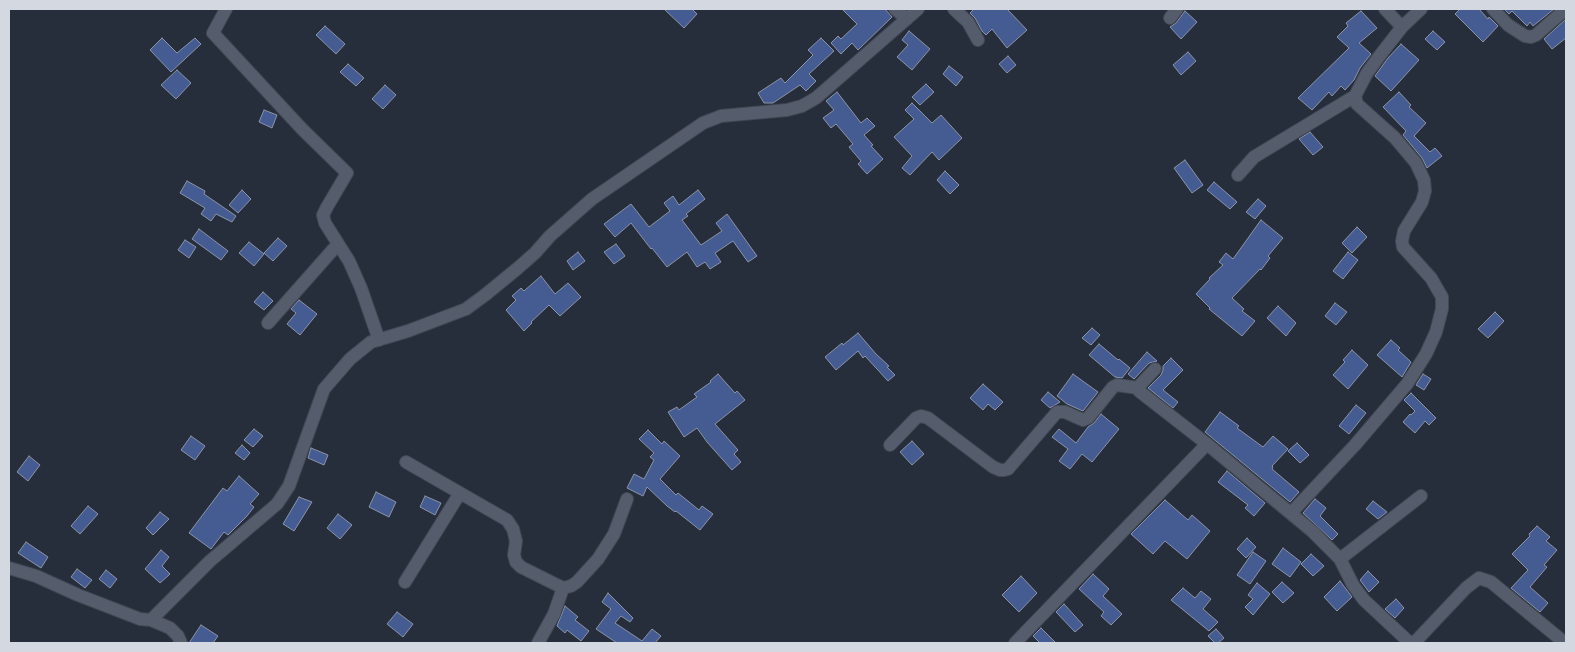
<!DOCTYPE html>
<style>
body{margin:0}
#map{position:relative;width:1575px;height:652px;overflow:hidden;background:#262d3b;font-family:Manrope,sans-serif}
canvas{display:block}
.frame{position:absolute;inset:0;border:10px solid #d3d8e1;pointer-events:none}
</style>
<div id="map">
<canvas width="1575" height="652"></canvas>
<div class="frame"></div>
</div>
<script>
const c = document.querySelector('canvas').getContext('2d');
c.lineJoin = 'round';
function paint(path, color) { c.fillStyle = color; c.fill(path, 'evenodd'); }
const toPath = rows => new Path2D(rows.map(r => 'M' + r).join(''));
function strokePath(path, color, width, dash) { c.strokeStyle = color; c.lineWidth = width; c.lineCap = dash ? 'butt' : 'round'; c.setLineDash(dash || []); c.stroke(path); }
const building = toPath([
 [664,9,692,9,697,14,684,28,664,9],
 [842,9,885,9,892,17,858,50,852,43,841,54,831,43,838,36,841,39,857,24,842,9],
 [974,9,1007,9,1027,30,1007,48,992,29,986,35,982,31,975,18,970,13,974,9],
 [1460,9,1479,9,1488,19,1489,17,1498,26,1483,42,1455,14,1460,9],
 [1504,9,1554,9,1533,26,1530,22,1527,26,1512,11,1509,14,1504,9],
 [1185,11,1197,22,1181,39,1170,27,1176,23,1185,11],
 [1361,11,1377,28,1359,43,1371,54,1360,68,1354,80,1345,90,1341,86,1332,96,1329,92,1312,110,1298,98,1349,48,1337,37,1348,26,1346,23,1361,11],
 [1566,19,1566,38,1552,49,1544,39,1566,19],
 [325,26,345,44,336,54,316,35,325,26],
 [909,31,930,49,912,70,897,57,908,45,902,40,909,31],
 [1433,31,1445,42,1437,50,1425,39,1433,31],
 [162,38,177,53,195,38,201,44,171,72,150,50,162,38],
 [821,38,834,51,809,74,816,81,806,91,800,85,773,103,764,103,758,93,781,78,785,83,813,55,808,50,821,38],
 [1401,44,1419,60,1391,91,1375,76,1388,58,1401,44],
 [1188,52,1196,61,1181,75,1173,65,1188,52],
 [1008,56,1016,65,1007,73,999,64,1008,56],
 [348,64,364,78,356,86,340,72,348,64],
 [949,66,963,77,956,86,943,74,949,66],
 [177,70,191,83,176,99,161,85,177,70],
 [926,84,934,92,920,105,912,97,926,84],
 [385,85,396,95,383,109,372,99,385,85],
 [837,92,861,123,867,118,875,126,864,135,873,145,871,146,883,159,867,174,858,164,861,161,849,147,853,144,836,124,831,128,823,118,834,110,826,101,837,92],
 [1399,92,1411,105,1409,107,1426,123,1414,136,1430,152,1435,148,1442,156,1427,168,1422,158,1403,135,1406,131,1383,107,1399,92],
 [912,103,932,123,941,115,962,138,939,160,932,152,910,175,902,168,912,156,894,137,914,119,905,110,912,103],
 [264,110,277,115,272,128,259,122,264,110],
 [1310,132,1323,147,1313,155,1299,139,1310,132],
 [1185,160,1203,185,1192,193,1174,168,1185,160],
 [945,171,959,185,950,194,937,180,945,171],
 [187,181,205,191,204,194,236,216,232,222,216,214,211,221,201,214,205,208,180,193,187,181],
 [1214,182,1237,202,1230,209,1207,190,1214,182],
 [242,190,251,199,238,213,229,205,242,190],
 [698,190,705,199,686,214,688,216,682,220,701,245,722,231,716,223,727,214,757,256,748,262,733,241,715,253,721,262,710,269,705,262,697,267,687,252,667,267,652,248,651,249,631,223,615,237,604,224,631,204,649,227,670,211,664,203,673,196,679,205,698,190],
 [1258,199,1266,206,1255,219,1246,212,1258,199],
 [1261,220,1283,238,1268,256,1270,258,1261,270,1260,269,1232,298,1244,309,1242,311,1255,321,1242,336,1209,309,1210,308,1196,294,1210,279,1209,278,1223,265,1219,262,1226,253,1233,259,1261,220],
 [1357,227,1367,237,1352,253,1342,243,1357,227],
 [199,229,228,251,221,260,192,239,199,229],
 [278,238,287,246,273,261,264,253,278,238],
 [185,240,196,247,189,258,178,250,185,240],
 [249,242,264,254,254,266,239,253,249,242],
 [616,244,625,256,614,264,604,252,616,244],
 [578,252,585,261,573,270,567,261,578,252],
 [1348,252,1358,260,1343,279,1333,271,1348,252],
 [541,276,555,294,568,283,581,297,560,316,549,305,531,322,532,323,524,331,506,310,516,300,512,296,521,288,524,291,541,276],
 [263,292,273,301,264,310,254,302,263,292],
 [299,300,317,314,300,335,287,324,296,313,291,309,299,300],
 [1335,303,1347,312,1336,325,1325,316,1335,303],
 [1278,306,1296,323,1286,336,1267,318,1278,306],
 [1495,312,1504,321,1488,338,1478,329,1495,312],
 [1092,328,1100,335,1091,345,1082,338,1092,328],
 [858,333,876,354,889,366,887,367,895,375,888,381,865,356,863,358,858,351,836,370,825,357,842,343,843,345,858,333],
 [1391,340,1400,348,1398,350,1411,362,1402,377,1377,355,1391,340],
 [1099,344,1118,360,1119,359,1130,368,1122,378,1115,377,1089,355,1099,344],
 [1352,350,1368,365,1348,389,1333,375,1345,362,1343,360,1352,350],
 [1147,352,1157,361,1149,363,1134,379,1128,374,1147,352],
 [1171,358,1183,370,1163,390,1178,402,1173,408,1148,388,1161,375,1163,370,1163,366,1171,358],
 [718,374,735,393,737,391,745,400,715,424,738,450,734,454,741,462,732,470,707,442,697,428,684,437,668,412,677,407,679,410,697,397,694,394,711,382,710,381,718,374],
 [1073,374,1098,392,1083,411,1067,404,1057,396,1073,374],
 [1423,374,1431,379,1424,390,1416,385,1423,374],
 [983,384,1003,402,995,410,988,404,983,410,970,398,983,384],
 [1048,392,1060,402,1050,408,1041,400,1048,392],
 [1411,393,1436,418,1429,425,1425,421,1415,433,1403,422,1410,414,1411,415,1415,411,1404,400,1411,393],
 [1356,405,1366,413,1349,434,1339,426,1356,405],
 [1220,412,1239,426,1237,428,1263,447,1273,436,1288,449,1272,466,1273,467,1272,469,1299,492,1290,502,1205,432,1220,412],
 [1101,414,1119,429,1092,462,1082,454,1070,469,1059,461,1068,449,1052,437,1059,429,1076,443,1088,427,1094,423,1101,414],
 [254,429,263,436,253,447,244,440,254,429],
 [648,430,662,444,664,441,680,456,660,479,676,495,678,493,699,510,702,506,713,514,700,530,676,511,675,512,667,506,647,487,643,496,627,488,634,474,644,479,654,460,650,457,654,453,639,439,648,430],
 [191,436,205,446,195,460,181,450,191,436],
 [912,441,924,454,912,465,900,452,912,441],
 [1297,443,1309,455,1300,463,1288,451,1297,443],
 [242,445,250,453,244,460,235,453,242,445],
 [311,448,328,455,324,465,308,458,311,448],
 [29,456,40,465,28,481,17,472,29,456],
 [1227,471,1265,503,1254,516,1245,508,1248,505,1218,482,1227,471],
 [239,476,259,494,250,504,254,507,247,516,228,535,224,532,211,549,189,533,223,488,227,491,239,476],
 [376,492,396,502,389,517,369,507,376,492],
 [425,496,441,503,435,515,420,507,425,496],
 [299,497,312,502,294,531,283,524,299,497],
 [1315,499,1326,508,1320,516,1338,534,1332,540,1303,513,1315,499],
 [1165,500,1188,520,1192,515,1210,531,1187,559,1165,541,1153,554,1131,534,1165,500],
 [1373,501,1387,512,1378,519,1366,509,1373,501],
 [88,506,98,514,80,534,71,526,88,506],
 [160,512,169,519,153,535,146,528,160,512],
 [338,514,352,525,340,539,327,528,338,514],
 [1537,526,1550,537,1546,541,1557,550,1544,565,1547,567,1530,587,1548,603,1540,612,1511,588,1528,570,1512,554,1530,536,1529,534,1537,526],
 [1247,538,1256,547,1246,558,1237,549,1247,538],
 [26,542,48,557,41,568,18,553,26,542],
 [1283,548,1301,562,1290,577,1272,564,1283,548],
 [161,550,169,557,162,566,170,574,160,583,145,569,161,550],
 [1253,552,1266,561,1250,584,1237,575,1253,552],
 [1311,554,1324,566,1313,576,1301,564,1311,554],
 [77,569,92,580,85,588,71,577,77,569],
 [106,570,117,579,110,588,99,579,106,570],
 [1368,571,1379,582,1369,592,1360,580,1368,571],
 [1093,574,1109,589,1103,596,1122,614,1111,625,1101,616,1104,612,1079,589,1093,574],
 [1021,576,1037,593,1019,612,1002,595,1021,576],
 [1340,581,1352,597,1337,611,1324,597,1340,581],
 [1282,582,1294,593,1283,603,1272,592,1282,582],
 [1257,583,1270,594,1253,615,1245,607,1253,599,1248,595,1257,583],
 [1183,588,1195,598,1201,591,1211,599,1203,609,1218,622,1209,631,1171,600,1183,588],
 [608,593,633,618,630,622,621,616,615,623,642,641,652,629,661,636,655,643,617,643,596,629,611,609,602,602,608,593],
 [1396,599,1404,608,1395,618,1385,609,1396,599],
 [1064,604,1083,625,1075,632,1056,612,1064,604],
 [565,606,578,617,575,620,589,631,581,641,567,630,565,633,557,626,565,606],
 [397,612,413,624,403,637,387,624,397,612],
 [201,625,218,636,213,643,189,643,201,625],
 [1041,628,1056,643,1040,643,1033,636,1041,628],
 [1216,629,1224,638,1218,643,1215,643,1208,636,1216,629]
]);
const minor = toPath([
 [226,9,213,33,302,129,347,173,327,207,323,215,325,223,349,261,361,288,379,340],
 [895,9,907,19],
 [954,9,968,22,978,40],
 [1385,9,1402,27],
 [1493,9,1508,25,1525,36,1531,37,1536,35,1560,14],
 [1170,18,1177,9],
 [1238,175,1254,157,1355,96],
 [268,323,338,244],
 [1155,369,1140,385,1139,391,1207,444,1312,531,1340,559,1353,585,1364,600,1410,643],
 [890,445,916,418,921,416,928,418,993,467,1000,470,1004,470,1008,469,1057,412,1065,412,1083,420,1088,418,1113,387,1117,385,1138,388],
 [406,462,507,520,513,529,516,541,514,555,516,562,521,567,563,588,571,586,577,582,598,559,614,534,627,499],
 [1291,513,1355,445,1407,384,1426,354,1436,332,1442,309,1442,297,1431,278,1403,247,1402,241,1404,231,1422,202,1425,191,1424,180,1416,163,1395,138,1357,104,1355,96,1367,73,1381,54,1402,27,1421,9],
 [1340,559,1421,496],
 [9,568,36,576,78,595,140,619,151,620,170,628,178,636,181,643],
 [405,582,460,493],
 [151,620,210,561,277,504,289,486,324,389,350,359,371,342,408,331,466,309,485,295,518,268,535,253,550,236,592,199,703,123,721,116,787,110,802,106,816,98,918,9],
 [538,643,554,614,563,588],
 [1015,643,1207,444],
 [1414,643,1466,588,1479,578,1491,582,1565,643]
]);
paint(building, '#455c93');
strokePath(building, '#8c94a6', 1);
strokePath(minor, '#424854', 14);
strokePath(minor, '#555d6d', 12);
</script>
